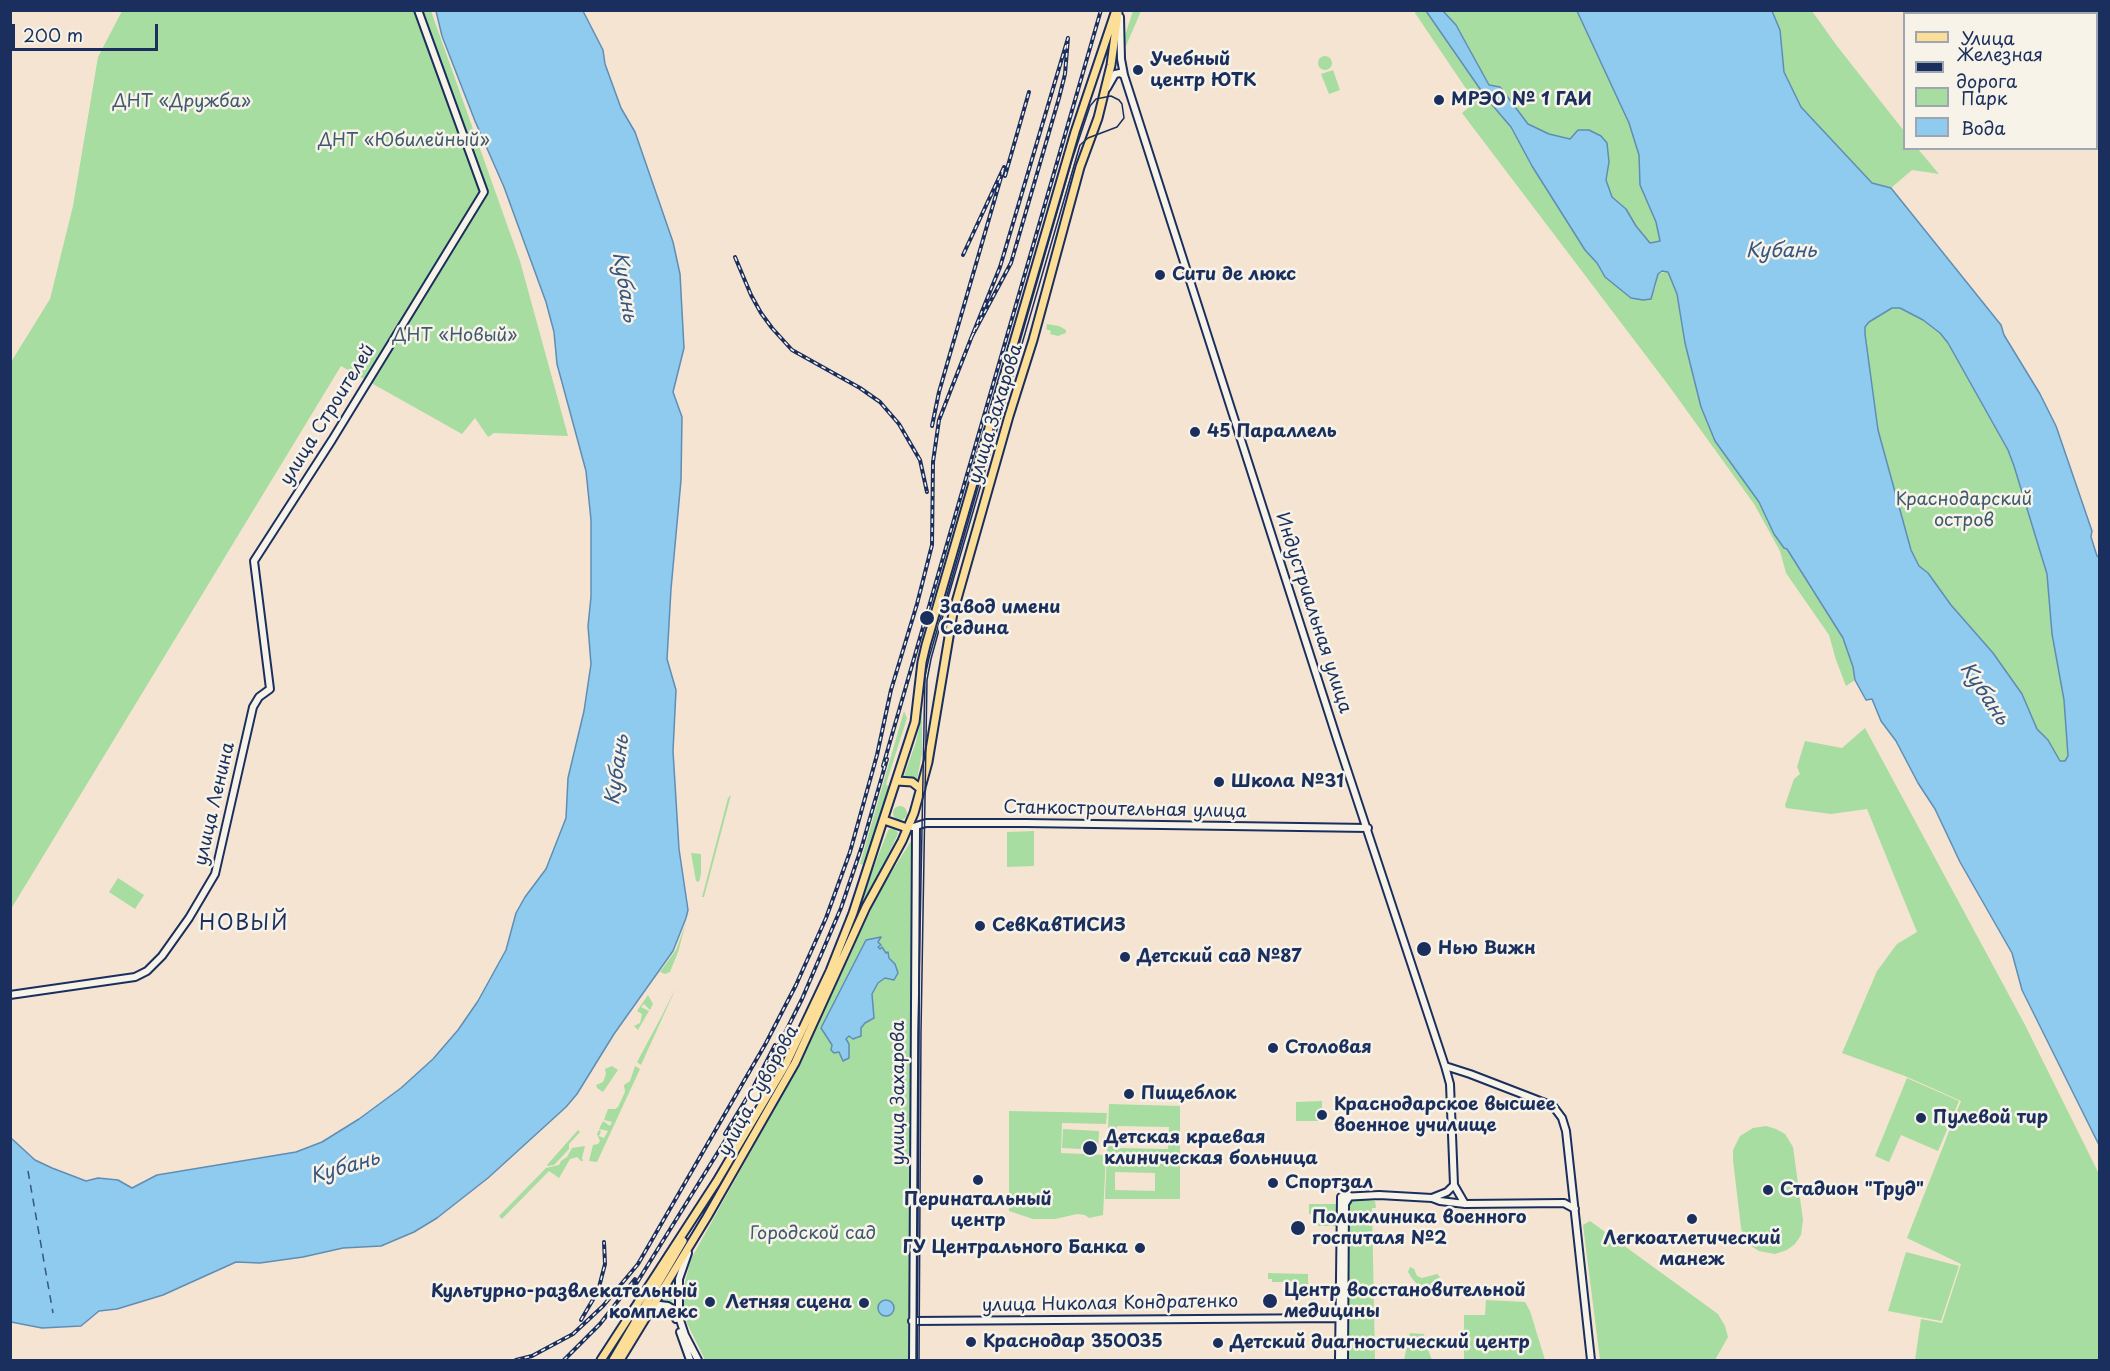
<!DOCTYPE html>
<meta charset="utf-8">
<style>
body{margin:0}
#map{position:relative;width:2110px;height:1371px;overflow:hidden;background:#f5e4d2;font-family:"Playpen Sans",sans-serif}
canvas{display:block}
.frame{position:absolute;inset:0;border:12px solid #1b2f5e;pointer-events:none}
.legend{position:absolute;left:1903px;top:12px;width:195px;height:138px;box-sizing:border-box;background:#f7f3e8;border:2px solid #9fa5b1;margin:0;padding:8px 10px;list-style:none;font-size:18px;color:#1b2f5e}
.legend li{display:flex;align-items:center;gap:12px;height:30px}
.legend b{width:30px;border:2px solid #9fa5b1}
.scale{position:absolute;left:12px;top:24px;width:146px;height:27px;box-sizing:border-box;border:3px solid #1b2f5e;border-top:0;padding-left:8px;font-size:18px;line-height:21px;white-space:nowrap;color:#1b2f5e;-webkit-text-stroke:4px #f7f3e8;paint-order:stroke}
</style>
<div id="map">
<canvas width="2110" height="1371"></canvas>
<div class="frame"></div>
<ul class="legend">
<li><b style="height:8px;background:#fcde96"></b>Улица</li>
<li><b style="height:8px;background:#1b2f5e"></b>Железная дорога</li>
<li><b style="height:16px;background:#a7dda0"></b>Парк</li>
<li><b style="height:16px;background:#8ecbee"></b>Вода</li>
</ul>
<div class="scale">200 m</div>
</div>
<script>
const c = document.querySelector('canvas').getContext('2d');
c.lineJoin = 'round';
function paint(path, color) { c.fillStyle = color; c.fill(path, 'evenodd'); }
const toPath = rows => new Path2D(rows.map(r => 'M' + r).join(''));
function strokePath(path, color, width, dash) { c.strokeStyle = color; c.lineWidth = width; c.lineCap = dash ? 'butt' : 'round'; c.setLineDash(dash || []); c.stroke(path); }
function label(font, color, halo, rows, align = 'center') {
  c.font = font + ' "Playpen Sans",sans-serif'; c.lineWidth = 5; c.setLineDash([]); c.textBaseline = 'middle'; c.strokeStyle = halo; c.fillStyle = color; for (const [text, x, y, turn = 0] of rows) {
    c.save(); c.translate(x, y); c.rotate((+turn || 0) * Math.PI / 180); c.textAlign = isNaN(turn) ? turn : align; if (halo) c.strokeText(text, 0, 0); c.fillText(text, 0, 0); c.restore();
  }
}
const green = toPath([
 [122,11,431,11,520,261,568,436,494,433,488,437,475,418,462,434,341,366,11,909,11,362,50,299,73,206,98,57],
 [1133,11,1141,11,1126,46,1123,41],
 [1416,11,1426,11,1487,99,1511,127,1532,166,1585,249,1597,263,1605,277,1631,298,1655,289,1658,274,1668,271,1677,294,1685,343,1701,407,1715,441,1759,502,1774,534,1784,548,1787,549,1843,638,1853,667,1855,680,1846,686,1836,660,1829,635,1786,573,1780,551,1754,504,1669,386,1462,113,1475,102,1415,13],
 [1443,11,1577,11,1629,123,1639,155,1640,185,1656,222,1660,242,1650,243,1636,226,1626,209,1612,197,1606,180,1609,162,1570,139,1549,134,1528,124,1500,87,1489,85,1456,25],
 [1772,11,1812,11,1837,46,1904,131,1904,148,1918,149,1939,174,1912,170,1891,188,1872,183,1801,107,1784,72,1780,30],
 '1318 63a7 7 0 1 1 14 0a7 7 0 1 1-14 0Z',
 [1333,70,1340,90,1329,94,1321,74],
 [1892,308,1900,308,1923,320,1940,333,1948,343,2008,450,2014,466,2047,574,2052,634,2064,700,2068,757,2065,761,2060,761,2037,729,2022,694,1993,653,1951,605,1928,573,1919,566,1911,550,1878,430,1865,334,1865,327,1869,322],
 [1047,324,1059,326,1066,330,1066,333,1058,336,1050,334,1051,331,1046,329],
 [904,711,907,718,886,784,891,789,864,865,860,864],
 [922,712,922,753,917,780,904,776,916,742],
 [1865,728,2024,1023,2099,1174,2099,1360,1915,1360,1921,1319,1942,1323,1961,1264,1907,1238,1961,1101,1905,1076,1842,1053,1877,971,1897,944,1917,932,1867,809,1831,814,1786,808,1785,805,1794,779,1800,774,1797,767,1805,741,1842,748],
 [731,795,704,897,702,897,728,798],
 '893 813a7 7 0 1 1 14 0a7 7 0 1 1-14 0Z',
 [894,828,898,833,897,836,846,942,845,941,887,833,889,829],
 [1034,831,1034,866,1007,867,1007,832],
 [911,841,913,843,909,1360,705,1360,687,1323,683,1302,685,1282,691,1259,775,1108,816,1028,879,892],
 [880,938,878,947,886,953,895,964,890,980,885,978,881,980,875,988,872,994,874,1018,865,1023,861,1028,861,1036,855,1039,849,1036,846,1039,846,1060,843,1060,839,1051,832,1046,821,1028],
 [691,853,701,854,701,874,699,882,696,881],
 [118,878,144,895,135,909,109,892],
 [686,923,678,952,670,972,665,974,660,972,676,950],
 [676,988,641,1065,637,1062,659,1021],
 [648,995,653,1004,650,1010,644,1004,641,1007,649,1011,638,1030,634,1026,640,1023,642,1014,637,1011],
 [612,1066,618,1070,603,1092,597,1088,596,1085,603,1082,606,1074,605,1069],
 [635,1066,640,1069,597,1162,589,1161,593,1145,598,1144,600,1141,597,1134,599,1130,601,1131,599,1136,604,1138,608,1131,599,1129,603,1121,610,1126,612,1122,604,1120,608,1109,615,1109,618,1107,625,1092,624,1085,630,1081],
 [1907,1078,1959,1101,1938,1151,1901,1135,1889,1162,1875,1156],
 [1322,1101,1322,1121,1296,1121,1296,1102],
 [1109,1104,1180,1106,1180,1199,1105,1199],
 [1117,1126,1169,1127,1168,1149,1116,1148],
 [1115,1172,1155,1173,1155,1191,1115,1190],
 [1009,1111,1107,1113,1106,1124,1062,1123,1061,1153,1106,1155,1103,1215,1089,1218,1085,1215,1077,1214,1055,1219,1033,1219,1009,1211],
 [1766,1126,1776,1129,1785,1134,1793,1147,1803,1220,1801,1235,1795,1244,1787,1250,1775,1254,1759,1251,1751,1246,1744,1238,1741,1228,1733,1160,1733,1150,1740,1136,1753,1128],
 [1063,1129,1099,1131,1098,1150,1062,1148],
 [578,1130,580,1132,569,1144,569,1149,554,1165,548,1166,547,1165],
 [585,1146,582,1158,583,1161,581,1161,577,1157,570,1159,559,1178,549,1171,502,1219,499,1216,546,1168,559,1165,561,1161,567,1157,572,1148],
 [1353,1199,1375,1201,1376,1208,1372,1208,1375,1360,1349,1360,1348,1203],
 [1309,1204,1336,1204,1336,1226,1318,1226,1318,1214,1309,1214],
 [1590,1221,1718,1314,1725,1326,1728,1337,1715,1360,1600,1360,1583,1225],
 [1906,1252,1959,1266,1941,1321,1888,1311],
 [1410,1267,1414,1269,1417,1276,1422,1278,1437,1274,1440,1277,1430,1284,1437,1290,1427,1291,1423,1296,1419,1294,1420,1288,1411,1277,1408,1272],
 [1268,1273,1308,1274,1308,1293,1295,1293,1295,1282,1272,1282,1272,1279,1268,1279],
 [673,1279,672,1306,658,1303],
 [1486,1300,1525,1302,1530,1311,1545,1360,1464,1360,1464,1315,1485,1315],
 [1410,1333,1425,1334,1422,1337,1421,1346,1427,1347,1432,1360,1404,1360]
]);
const water = toPath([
 [436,11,583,11,603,50,605,64,621,108,635,132,673,242,680,274,684,348,673,392,682,417,681,480,671,589,667,659,676,690,673,751,679,849,688,910,686,918,673,951,614,1034,577,1094,566,1107,488,1178,437,1218,414,1232,381,1246,343,1248,303,1257,260,1263,236,1262,163,1295,117,1309,99,1311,81,1326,42,1328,11,1322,11,1138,35,1160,52,1168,86,1181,98,1178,118,1180,132,1188,157,1175,296,1152,322,1142,359,1119,401,1088,433,1059,458,1030,478,1001,506,950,516,913,525,897,546,869,566,818,568,778,584,711,591,664,588,626,591,597,591,520,586,471,557,364,554,332,546,302,504,187,475,121,442,36,436,11],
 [1426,11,1443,11,1456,25,1489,85,1500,87,1528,124,1549,134,1570,139,1578,130,1589,130,1601,136,1607,143,1609,162,1606,180,1612,197,1626,209,1636,226,1650,243,1660,241,1656,222,1640,185,1639,155,1629,123,1577,11,1772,11,1780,30,1784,72,1801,107,1872,183,1891,188,2001,325,2004,335,2040,394,2056,426,2092,531,2091,537,2097,556,2099,557,2099,1145,2022,990,2012,953,1960,862,1935,809,1918,783,1896,741,1881,721,1872,699,1866,700,1855,680,1853,667,1843,638,1787,549,1784,548,1774,534,1759,502,1715,441,1701,407,1685,343,1677,294,1668,272,1662,271,1658,274,1651,299,1643,300,1631,298,1605,277,1597,263,1585,250,1532,166,1511,127,1487,99,1426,11],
 [1892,308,1900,308,1923,320,1940,333,1948,343,2008,450,2014,466,2047,574,2052,634,2064,700,2068,756,2065,761,2060,761,2048,740,2037,729,2022,694,2010,677,1993,653,1951,605,1928,573,1919,566,1911,550,1878,430,1865,334,1865,327,1869,322,1892,308],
 [881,937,878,942,881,945,878,947,880,949,882,947,886,953,888,952,889,958,895,964,898,973,894,980,885,978,878,983,872,994,874,1018,865,1023,861,1028,861,1036,853,1039,849,1036,846,1039,849,1044,849,1058,843,1061,839,1052,834,1053,831,1050,832,1045,821,1028,866,940,881,937],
 '878 1308a8 8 0 1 1 16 0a8 8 0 1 1-16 0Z'
]);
const ferry = toPath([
 [28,1171,53,1313]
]);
const secondary = toPath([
 [1120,17,1121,59,1124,75,1337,739,1445,1066,1450,1084,1454,1185,1465,1204],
 [1107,88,1115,74,1120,73,1124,75],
 [913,827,926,823,1026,823,1368,828],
 [10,995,135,977,147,971,162,956,189,918,215,874,253,707,259,697,270,689,254,561,332,440,484,192,418,10],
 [1445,1066,1470,1074,1553,1106,1562,1118,1566,1131,1591,1360],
 [1432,1198,1440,1201,1465,1204,1564,1203,1575,1209],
 [688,1253,679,1279,679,1317,685,1335,698,1360],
 [650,1314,660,1305,668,1306,673,1309,676,1319],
 [912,1321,1344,1318],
 [680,1332,690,1360],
 [913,1360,916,827],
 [1339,1360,1341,1197,1379,1195,1432,1198,1447,1192,1454,1185],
 [1344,1360,1345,1204,1350,1196]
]);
const primary = toPath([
 [897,781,912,782,921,789],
 [884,820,907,828],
 [601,1360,717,1181,786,1064,830,971,853,913,915,722,922,662,926,645,1075,132,1116,10],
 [613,1360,683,1241],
 [620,1360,707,1217,795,1063,866,907,902,841,914,813,928,762,953,613,1009,416,1033,340,1080,167,1098,118,1111,65,1118,13]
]);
const tram = toPath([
 [916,1360,918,1033,925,676,929,658,1072,160,1090,106,1096,99,1111,96,1119,100,1122,104,1124,118,1117,127,1088,138,1080,145,947,601,931,659,927,680,921,1032,919,1360]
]);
const rail = toPath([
 [1005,176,1029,92],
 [735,257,751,295,761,313,772,328,792,350,860,388,880,402,899,424,920,460,927,492],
 [932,426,939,392,1004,167,963,255],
 [883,766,1101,10],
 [774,1055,802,999,841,908,862,846,887,759],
 [725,1134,754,1086,775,1045],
 [633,1289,733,1128],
 [581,1320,598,1291,605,1264,604,1242],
 [516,1360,532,1356,573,1334,603,1306,638,1264,766,1043,796,985,826,918,850,852,877,755,891,690,917,604,932,545,933,462,939,420,972,336,1000,267,1068,38,1065,74,1059,98,1011,263,972,336],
 [564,1360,600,1324,635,1279]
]);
const markers = [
 [1138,70,6,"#1b2f5e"],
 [1439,100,6,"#1b2f5e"],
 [1160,275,6,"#1b2f5e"],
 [1195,432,6,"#1b2f5e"],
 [927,618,8,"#1b2f5e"],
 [1219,782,6,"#1b2f5e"],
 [980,926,6,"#1b2f5e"],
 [1424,949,8,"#1b2f5e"],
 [1125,957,6,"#1b2f5e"],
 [1273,1048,6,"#1b2f5e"],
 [1129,1094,6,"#1b2f5e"],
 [1322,1115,6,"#1b2f5e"],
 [1921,1118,6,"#1b2f5e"],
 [1090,1148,8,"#1b2f5e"],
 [978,1180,6,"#1b2f5e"],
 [1273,1183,6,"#1b2f5e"],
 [1768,1190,6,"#1b2f5e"],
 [1692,1219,6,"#1b2f5e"],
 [1298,1228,8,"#1b2f5e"],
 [1140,1248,6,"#1b2f5e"],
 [1270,1301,8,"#1b2f5e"],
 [710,1302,6,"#1b2f5e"],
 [864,1303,6,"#1b2f5e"],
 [971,1342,6,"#1b2f5e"],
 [1218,1343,6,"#1b2f5e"]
];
const poiNames = [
 ["Учебный",1150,60],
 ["центр ЮТК",1150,81],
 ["МРЭО № 1 ГАИ",1451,100],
 ["Сити де люкс",1172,275],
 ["45 Параллель",1207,432],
 ["Завод имени",940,608],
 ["Седина",940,629],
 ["Школа №31",1231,782],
 ["СевКавТИСИЗ",992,926],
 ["Нью Вижн",1438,949],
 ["Детский сад №87",1137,957],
 ["Столовая",1285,1048],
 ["Пищеблок",1141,1094],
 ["Краснодарское высшее",1334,1105],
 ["военное училище",1334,1126],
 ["Пулевой тир",1933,1118],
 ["Детская краевая",1104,1138],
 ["клиническая больница",1104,1159],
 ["Спортзал",1285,1183],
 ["Стадион \"Труд\"",1780,1190],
 ["Перинатальный",978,1200,"center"],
 ["центр",978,1221,"center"],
 ["Поликлиника военного",1312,1218],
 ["госпиталя №2",1312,1239],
 ["Легкоатлетический",1692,1239,"center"],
 ["манеж",1692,1260,"center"],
 ["ГУ Центрального Банка",1128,1248,"right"],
 ["Центр восстановительной",1284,1291],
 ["медицины",1284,1312],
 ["Культурно-развлекательный",698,1292,"right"],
 ["комплекс",698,1313,"right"],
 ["Летняя сцена",852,1303,"right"],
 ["Краснодар 350035",983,1342],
 ["Детский диагностический центр",1230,1343]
];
const parkNames = [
 ["ДНТ «Дружба»",182,102],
 ["ДНТ «Юбилейный»",404,141],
 ["ДНТ «Новый»",455,336],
 ["Краснодарский",1964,500],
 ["остров",1964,521],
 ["Городской сад",813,1234]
];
const streetNames = [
 ["улица Захарова",996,414,-73],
 ["улица Строителей",328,415,-58],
 ["Индустриальная улица",1313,613,72],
 ["улица Ленина",215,804,-77],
 ["Станкостроительная улица",1125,810,1],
 ["улица Суворова",759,1091,-61],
 ["улица Захарова",899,1093,-90],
 ["улица Николая Кондратенко",1110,1304,-1]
];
const waterNames = [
 ["Кубань",1781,251],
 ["Кубань",624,287,81],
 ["Кубань",1984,694,56],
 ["Кубань",618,770,-82],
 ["Кубань",345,1168,-16]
];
const quarterNames = [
 ["НОВЫЙ",244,924]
];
paint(green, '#a7dda0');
paint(water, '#8ecbee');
strokePath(water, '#608db4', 1.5);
strokePath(ferry, '#385682', 1.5, [8, 6]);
strokePath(secondary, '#1b2f5e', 10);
strokePath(primary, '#1b2f5e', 11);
strokePath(secondary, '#f7f3e8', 6);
strokePath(primary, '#fcde96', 7);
strokePath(tram, '#1b2f5e', 1.5);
strokePath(rail, '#1b2f5e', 4);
strokePath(rail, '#f7f3e8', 1.5, [4.5]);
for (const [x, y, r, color] of markers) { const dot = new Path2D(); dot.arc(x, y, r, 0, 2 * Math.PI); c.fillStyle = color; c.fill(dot); strokePath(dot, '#f7f3e8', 2); }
label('bold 18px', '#1b2f5e', '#f7f3e8', poiNames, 'left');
label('18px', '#3e5a6e', '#f7f3e8', parkNames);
label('18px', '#1b2f5e', '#f7f3e8', streetNames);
label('italic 20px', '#385682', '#f7f3e8', waterNames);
c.letterSpacing = '1.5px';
label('21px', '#1b2f5e', '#f7f3e8', quarterNames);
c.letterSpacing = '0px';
</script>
